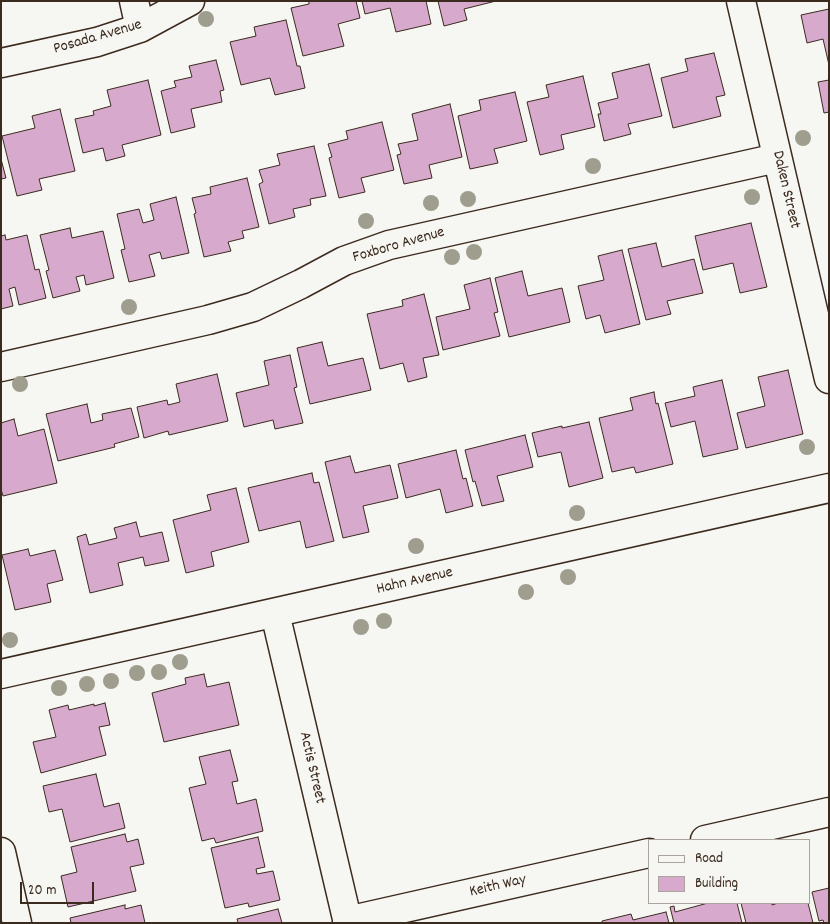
<!DOCTYPE html>
<style>
body{margin:0}
#map{position:relative;width:830px;height:924px;overflow:hidden;background:#f6f6f2;font-family:Dekko,sans-serif}
canvas{display:block}
.frame{position:absolute;inset:0;border:2px solid #3b2a1e;pointer-events:none}
.legend{position:absolute;left:648px;top:839px;width:162px;height:65px;box-sizing:border-box;background:#f6f6f2;border:1px solid #aba49d;margin:0;padding:6px 9px;list-style:none;font-size:15px;color:#3b2a1e}
.legend li{display:flex;align-items:center;gap:10px;height:25px}
.legend b{width:25px;border:1px solid #aba49d}
.scale{position:absolute;left:20px;top:882px;width:74px;height:22px;box-sizing:border-box;border:2px solid #3b2a1e;border-top:0;padding-left:6px;font-size:15px;line-height:18px;white-space:nowrap;color:#3b2a1e;-webkit-text-stroke:4px #f6f6f2;paint-order:stroke}
</style>
<div id="map">
<canvas width="830" height="924"></canvas>
<div class="frame"></div>
<ul class="legend">
<li><b style="height:6px;background:#f6f6f2"></b>Road</li>
<li><b style="height:14px;background:#d7aacd"></b>Building</li>
</ul>
<div class="scale">20 m</div>
</div>
<script>
const c = document.querySelector('canvas').getContext('2d');
c.lineJoin = 'round';
function paint(path, color) { c.fillStyle = color; c.fill(path, 'evenodd'); }
const toPath = rows => new Path2D(rows.map(r => 'M' + r).join(''));
function strokePath(path, color, width, dash) { c.strokeStyle = color; c.lineWidth = width; c.lineCap = dash ? 'butt' : 'round'; c.setLineDash(dash || []); c.stroke(path); }
function label(font, color, halo, rows, align = 'center') {
  c.font = font + ' Dekko,sans-serif'; c.lineWidth = 4; c.setLineDash([]); c.textBaseline = 'middle'; c.strokeStyle = halo; c.fillStyle = color; for (const [text, x, y, turn = 0] of rows) {
    c.save(); c.translate(x, y); c.rotate((+turn || 0) * Math.PI / 180); c.textAlign = isNaN(turn) ? turn : align; if (halo) c.strokeText(text, 0, 0); c.fillText(text, 0, 0); c.restore();
  }
}
const building = toPath([
 [309,1,356,1,360,18,338,24,344,46,303,56,291,8,309,4,309,1],
 [362,1,426,1,431,24,396,32,390,8,365,14,362,1],
 [438,1,496,1,464,9,467,20,444,26,438,1],
 [829,9,829,65,823,39,807,43,801,15,829,9],
 [286,20,297,66,300,66,305,88,275,95,270,78,241,85,230,42,256,36,254,27,286,20],
 [714,53,725,95,716,97,721,116,673,128,661,78,688,71,685,59,714,53],
 [216,60,224,90,220,91,222,102,191,109,195,127,171,133,161,91,176,87,174,81,192,77,189,66,216,60],
 [649,64,662,116,628,124,631,134,604,141,598,114,601,114,598,103,618,98,612,73,649,64],
 [583,76,595,127,561,135,564,149,540,155,527,102,549,97,546,85,583,76],
 [148,80,161,135,122,145,125,156,106,161,103,148,83,153,75,119,94,115,93,111,111,106,107,90,148,80],
 [829,80,829,112,824,113,818,82,829,80],
 [515,92,527,141,494,149,498,163,470,169,458,116,481,110,479,100,515,92],
 [450,104,462,157,429,165,432,178,404,184,397,155,401,154,398,144,418,140,412,114,450,104],
 [60,109,75,171,39,179,42,190,17,196,2,136,35,128,32,116,60,109],
 [382,122,394,170,361,178,365,192,339,198,329,158,332,157,328,144,348,139,346,131,382,122],
 [314,146,326,196,310,199,311,205,293,209,295,217,269,224,259,184,263,182,259,170,280,165,277,154,314,146],
 [1,159,6,178,1,179,1,159],
 [247,178,259,227,242,231,244,238,228,242,231,251,204,257,194,214,196,213,192,198,211,194,210,187,247,178],
 [176,197,189,253,162,259,160,252,149,255,155,276,129,282,121,250,125,249,117,214,139,209,143,223,154,220,150,204,176,197],
 [751,223,767,287,740,293,733,263,703,270,695,236,751,223],
 [70,228,72,238,103,231,114,278,86,285,84,275,76,277,80,291,53,298,46,271,49,270,40,235,70,228],
 [5,235,6,240,27,235,35,270,39,269,46,298,19,305,15,287,9,289,13,306,1,309,1,236,5,235],
 [656,243,662,267,694,259,703,293,667,301,671,314,646,320,628,249,656,243],
 [622,250,640,324,605,333,600,315,586,319,578,286,604,280,598,256,622,250],
 [522,271,528,296,562,288,570,322,509,337,495,278,522,271],
 [490,278,498,312,494,313,500,336,443,350,436,317,470,309,464,285,490,278],
 [424,294,439,355,423,358,427,377,408,382,403,363,380,369,367,314,403,306,402,300,424,294],
 [322,342,328,366,363,358,371,390,310,404,297,348,322,342],
 [290,355,297,387,294,388,303,423,275,429,273,420,244,427,236,393,269,385,264,361,290,355],
 [788,370,803,434,746,448,737,413,765,406,758,377,788,370],
 [217,374,228,421,169,435,168,431,144,438,137,407,167,400,168,405,180,402,176,384,217,374],
 [722,380,738,449,703,457,695,421,671,427,665,403,695,396,693,387,722,380],
 [654,392,656,404,658,403,673,464,636,473,634,467,612,472,599,418,633,410,630,398,654,392],
 [87,404,91,423,103,420,102,414,131,408,139,437,114,444,115,447,58,461,46,414,87,404],
 [14,419,18,436,44,429,57,483,3,496,1,489,1,423,14,419],
 [589,422,603,478,569,487,561,452,538,457,532,433,562,426,562,428,589,422],
 [525,435,533,467,497,476,504,501,482,506,475,481,473,482,465,450,525,435],
 [456,450,463,479,466,478,473,506,446,513,440,489,406,498,398,464,456,450],
 [350,456,355,473,390,465,398,498,363,506,369,532,343,538,325,462,350,456],
 [312,473,314,483,319,482,334,541,306,548,300,521,259,531,248,488,312,473],
 [236,488,249,542,211,552,214,566,186,573,173,520,211,510,207,495,236,488],
 [136,522,140,537,162,532,169,561,145,566,143,557,118,563,123,585,90,593,77,537,86,534,89,545,117,538,114,528,136,522],
 [28,549,30,556,55,550,63,580,47,584,51,602,15,610,2,555,28,549],
 [204,674,207,687,229,682,239,725,164,742,152,693,186,684,185,678,204,674],
 [105,703,110,725,99,727,106,755,41,773,33,742,56,737,49,710,68,705,69,710,94,704,94,706,105,703],
 [230,750,238,781,232,782,237,804,256,799,263,831,216,843,214,838,202,841,189,788,206,784,199,757,230,750],
 [96,774,104,807,119,803,125,828,70,842,62,809,49,812,43,786,96,774],
 [125,834,127,842,138,839,144,864,130,867,136,891,68,907,61,876,77,872,71,847,125,834],
 [258,837,265,867,256,869,257,874,273,871,280,900,249,907,248,903,225,908,211,848,258,837],
 [829,888,829,923,824,923,823,920,819,921,812,892,829,888],
 [708,903,737,903,742,923,674,923,670,907,674,906,675,912,708,903],
 [741,903,772,903,772,905,778,903,808,903,813,923,746,923,741,903],
 [125,905,125,909,141,905,145,923,71,923,70,918,125,905],
 [278,909,282,923,238,923,237,919,278,909],
 [666,912,669,923,602,923,602,921,631,914,633,920,666,912]
]);
const minor = toPath([
 [134,1,140,28],
 [741,1,829,379],
 [1,63,97,42,140,28,190,1],
 [1,367,208,320,253,307,301,284,344,261,389,245,777,158],
 [275,613,348,923],
 [1,674,829,488],
 [705,840,829,812],
 [1,852,17,923],
 [347,921,649,853]
]);
const trees = [
 [206,19],
 [803,138],
 [593,166],
 [752,197],
 [468,199],
 [431,203],
 [366,221],
 [474,252],
 [452,257],
 [129,307],
 [20,384],
 [807,447],
 [577,513],
 [416,546],
 [568,577],
 [526,592],
 [384,621],
 [361,627],
 [10,640],
 [180,662],
 [159,672],
 [137,673],
 [111,681],
 [87,684],
 [59,688]
];
const streetNames = [
 ["Posada Avenue",98,38,-16],
 ["Daken Street",785,190,77],
 ["Foxboro Avenue",399,246,-16],
 ["Hahn Avenue",415,582,-13],
 ["Actis Street",311,768,77],
 ["Keith Way",498,887,-13]
];
paint(building, '#d7aacd');
strokePath(building, '#3b2a1e', 1);
strokePath(minor, '#3b2a1e', 31);
strokePath(minor, '#f6f6f2', 28);
c.fillStyle = '#9f9d8e';
for (const [x, y] of trees) { c.beginPath(); c.arc(x, y, 8, 0, 2 * Math.PI); c.fill(); }
label('16px', '#3b2a1e', '#f6f6f2', streetNames);
</script>
